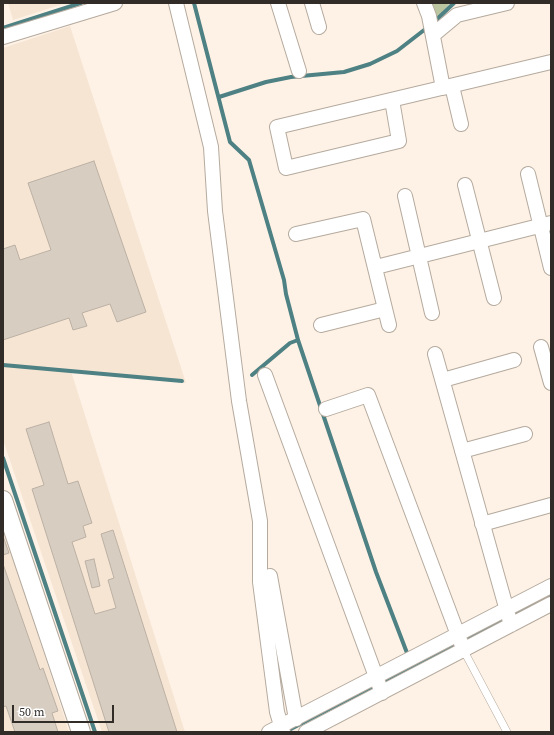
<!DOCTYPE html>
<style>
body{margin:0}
#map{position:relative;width:554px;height:735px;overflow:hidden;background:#fef2e6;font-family:"Source Serif 4",serif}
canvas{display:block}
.frame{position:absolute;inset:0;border:4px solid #312c28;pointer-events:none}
.scale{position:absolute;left:12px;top:705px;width:102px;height:18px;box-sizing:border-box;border:2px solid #312c28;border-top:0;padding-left:5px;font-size:12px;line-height:14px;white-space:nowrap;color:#312c28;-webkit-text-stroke:3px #fff;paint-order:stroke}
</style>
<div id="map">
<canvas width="554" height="735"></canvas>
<div class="frame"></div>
<div class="scale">50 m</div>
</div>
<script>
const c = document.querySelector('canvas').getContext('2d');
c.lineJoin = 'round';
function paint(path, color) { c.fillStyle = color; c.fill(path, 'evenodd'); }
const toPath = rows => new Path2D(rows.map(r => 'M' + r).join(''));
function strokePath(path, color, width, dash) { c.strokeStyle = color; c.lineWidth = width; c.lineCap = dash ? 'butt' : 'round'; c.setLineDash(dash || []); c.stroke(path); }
const built = toPath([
 [8,3,66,3,13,20],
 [70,26,186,383,71,371,185,732,102,732,3,440,3,48],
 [3,527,15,563,69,732,3,732]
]);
const green = toPath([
 [428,3,450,3,437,18,434,17]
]);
const stream = toPath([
 [194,3,230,142,249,160,284,280,286,294,298,340,376,572,412,666],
 [433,23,454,3],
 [3,28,81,3],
 [219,97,266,82,291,77,344,72,370,64,397,51,428,27],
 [3,365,182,381],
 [252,375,290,343,298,340],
 [3,458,95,732],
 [285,732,551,594]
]);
const building = toPath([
 [94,161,146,312,117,322,110,304,82,313,87,326,73,330,69,318,3,340,3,249,15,245,20,260,51,250,28,183,94,161],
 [49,422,68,484,78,481,92,523,83,526,86,537,72,542,95,614,116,608,108,580,114,578,101,534,113,530,177,732,109,732,32,489,44,485,26,429,49,422],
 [3,536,9,553,3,555,3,536],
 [94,559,100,586,92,588,85,561,94,559],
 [3,564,40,670,43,668,58,711,52,713,58,732,15,732,6,706,3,707,3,564]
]);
const service = toPath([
 [464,651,507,732]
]);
const minor = toPath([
 [176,3,211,147,215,211,239,401,260,521,260,582,277,712,283,732],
 [278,3,299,71],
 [312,3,319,27],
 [424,3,429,16,443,88],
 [433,35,457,15,507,3],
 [3,37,115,3],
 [452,86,461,124],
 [392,100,399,141,286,168,277,127,551,62],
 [528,174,551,268],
 [465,185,494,298],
 [405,196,432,313],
 [296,234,363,219,389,325],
 [376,267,551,223],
 [321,325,385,309],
 [541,347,551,383],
 [435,354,511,625],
 [265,375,382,693],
 [443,380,514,360],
 [326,409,368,395,464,651],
 [462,451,525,434],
 [482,524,551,505],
 [270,576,296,719],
 [269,732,551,586],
 [306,732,551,604]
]);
const tertiary = toPath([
 [3,500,81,732]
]);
paint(built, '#f6e5d3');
paint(green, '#bbc6a1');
strokePath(stream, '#4e8183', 4);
paint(building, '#d8cdc1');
strokePath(building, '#bcb1a5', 1);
strokePath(service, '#b5aa9e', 8);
strokePath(minor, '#b5aa9e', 16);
strokePath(tertiary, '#b5aa9e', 20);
strokePath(service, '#fff', 7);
strokePath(minor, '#fff', 14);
strokePath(tertiary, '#fff', 18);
</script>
